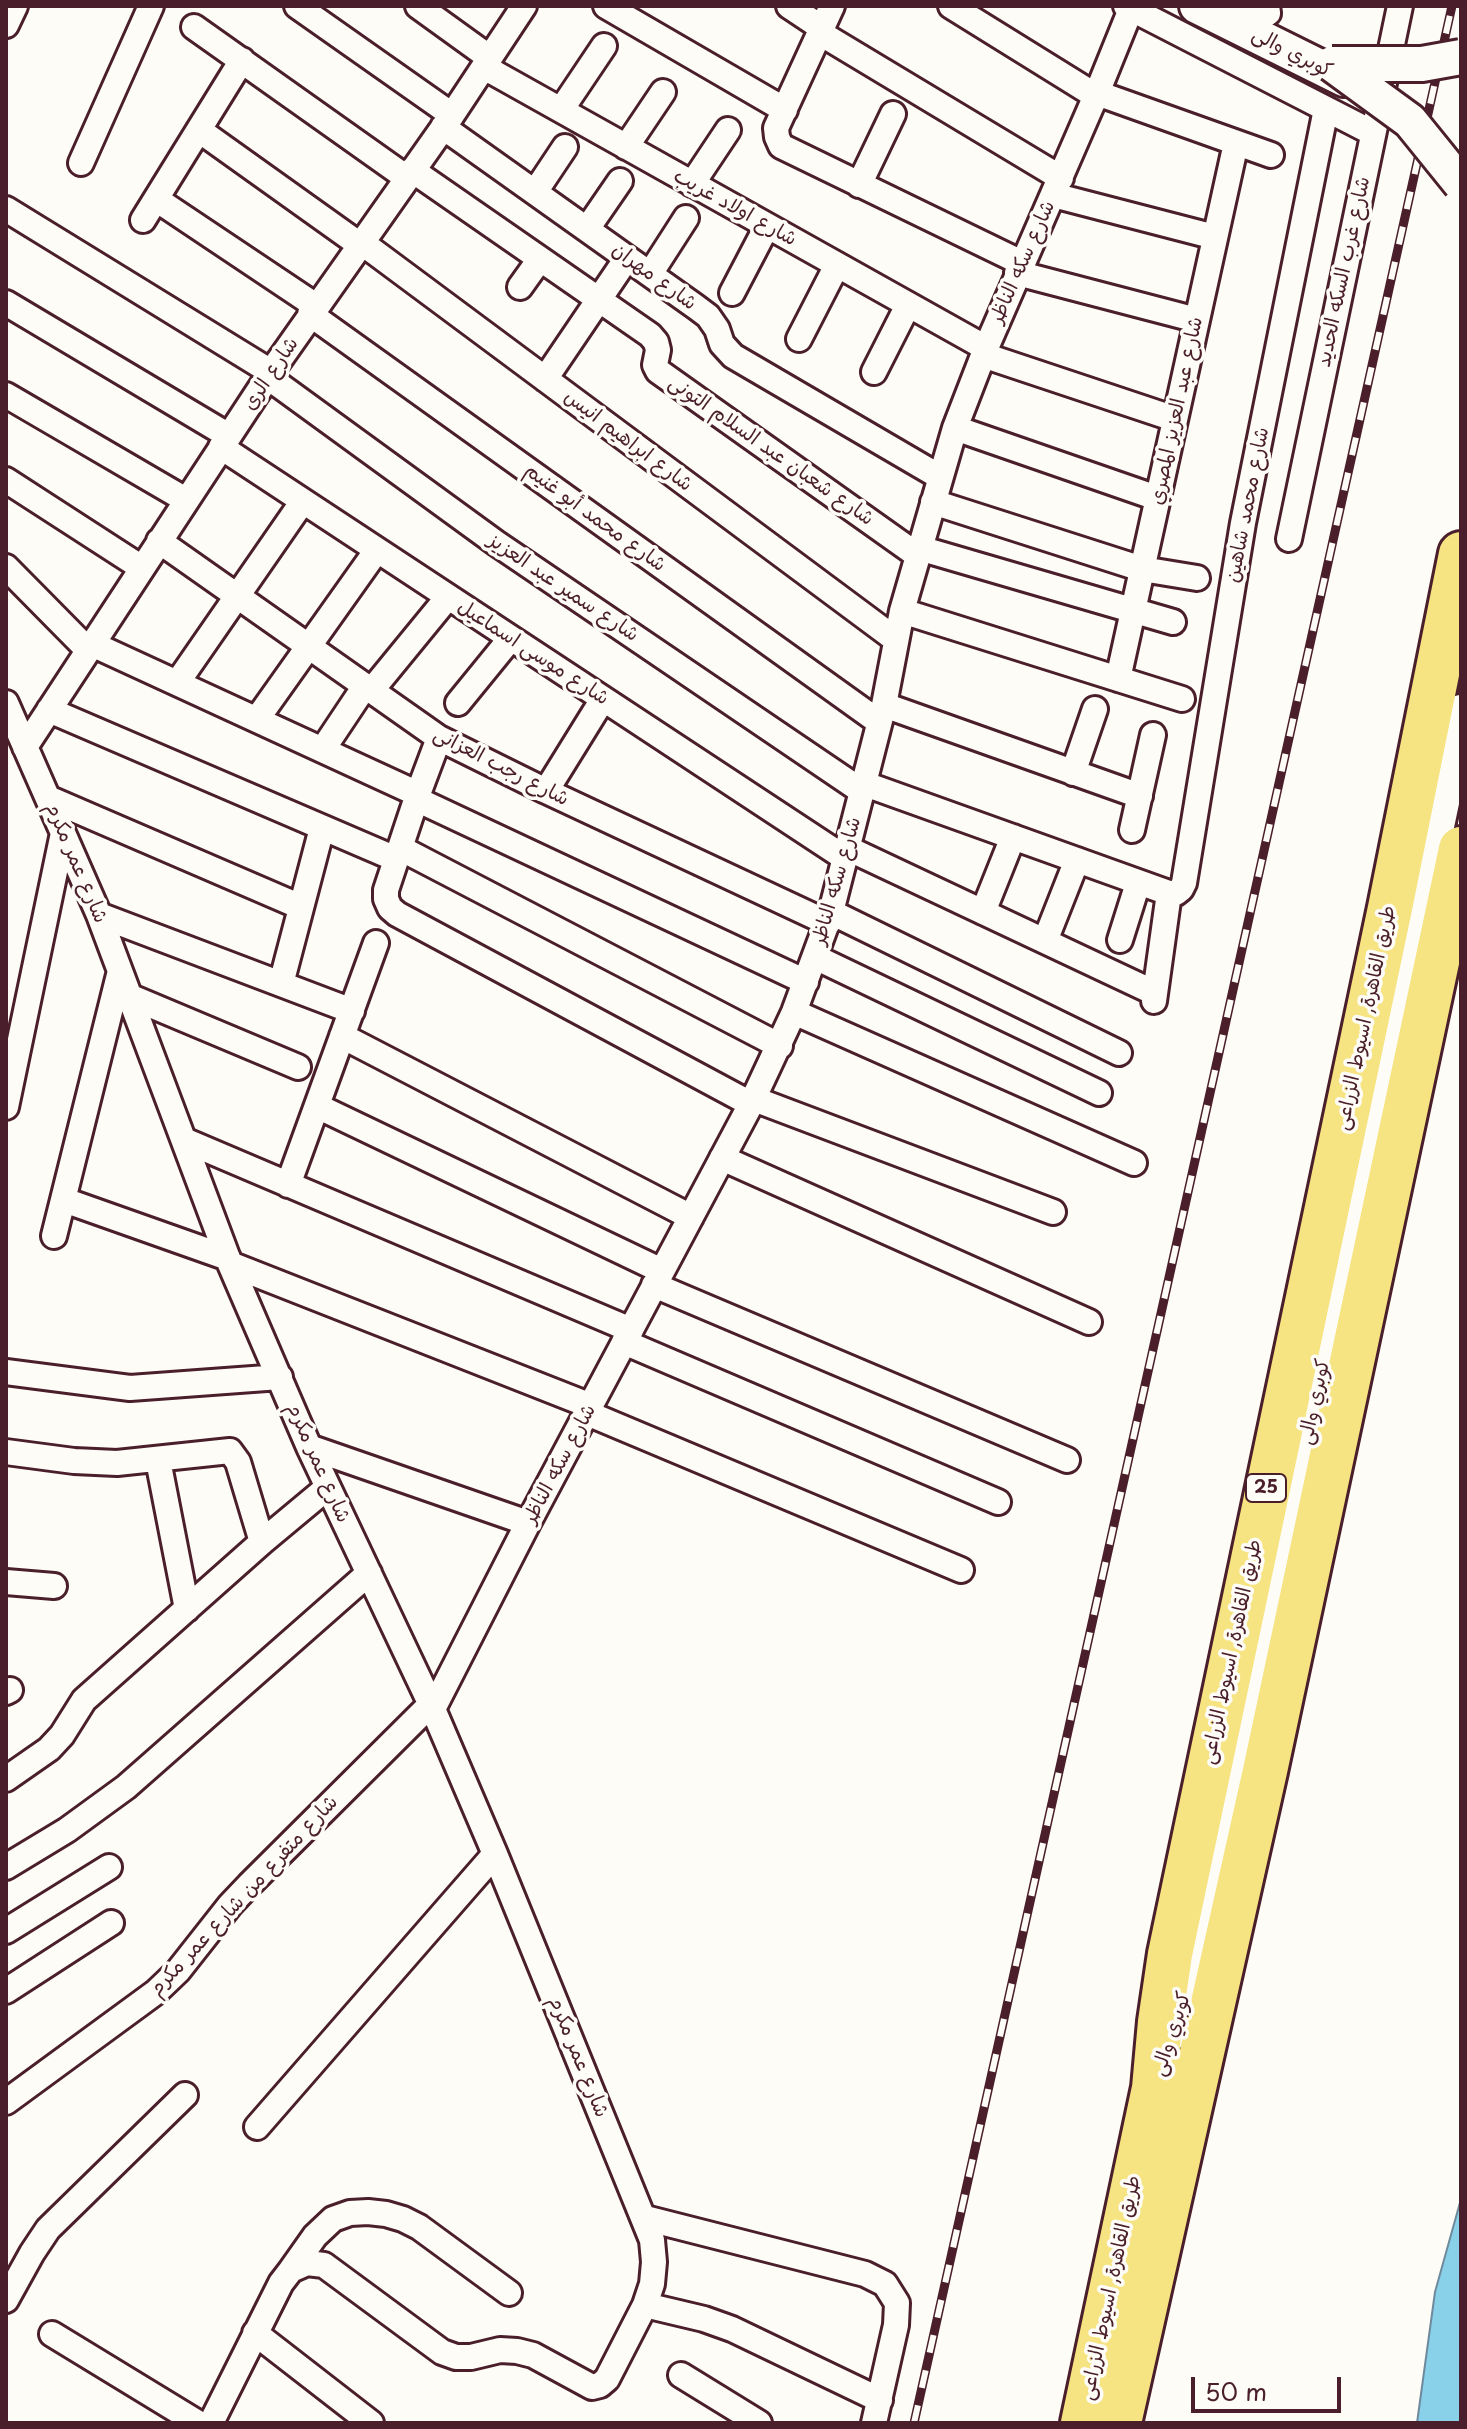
<!DOCTYPE html>
<meta charset="utf-8">
<style>
body{margin:0}
#map{position:relative;width:1467px;height:2429px;overflow:hidden;background:#fdfcf7;font-family:"Playpen Sans",sans-serif}
canvas{display:block}
.frame{position:absolute;inset:0;border:8px solid #4a1f2b;pointer-events:none}
.scale{position:absolute;left:1191px;top:2377px;width:150px;height:36px;box-sizing:border-box;border:4px solid #4a1f2b;border-top:0;padding-left:10px;font-size:24px;line-height:28px;white-space:nowrap;color:#4a1f2b;-webkit-text-stroke:6px #fdfcf7;paint-order:stroke}
</style>
<div id="map">
<canvas width="1467" height="2429"></canvas>
<div class="frame"></div>
<div class="scale">50 m</div>
</div>
<script>
const c = document.querySelector('canvas').getContext('2d');
c.lineJoin = 'round';
function paint(path, color) { c.fillStyle = color; c.fill(path, 'evenodd'); }
const toPath = rows => new Path2D(rows.map(r => 'M' + r).join(''));
function strokePath(path, color, width, dash) { c.strokeStyle = color; c.lineWidth = width; c.lineCap = dash ? 'butt' : 'round'; c.setLineDash(dash || []); c.stroke(path); }
function label(font, color, halo, rows, align = 'center') {
  c.font = font + ' "Playpen Sans","Playpen Sans Arabic",sans-serif'; c.lineWidth = 7; c.setLineDash([]); c.textBaseline = 'middle'; c.strokeStyle = halo; c.fillStyle = color; for (const [text, x, y, turn = 0] of rows) {
    c.save(); c.translate(x, y); c.rotate((+turn || 0) * Math.PI / 180); c.textAlign = isNaN(turn) ? turn : align; if (halo) c.strokeText(text, 0, 0); c.fillText(text, 0, 0); c.restore();
  }
}
const water = toPath([
 [1461,2199,1461,2423,1417,2423,1435,2292,1461,2199]
]);
const street = toPath([
 [297,6,452,115],
 [418,6,490,58],
 [606,6,785,110],
 [789,6,822,28],
 [832,6,776,128,777,137,781,146,1022,263],
 [951,6,1096,96],
 [1126,6,1373,133],
 [1237,6,1262,17,1268,13,1267,6],
 [6,25,15,6],
 [194,27,407,178],
 [820,33,1061,178],
 [484,67,986,348],
 [1097,93,1271,155],
 [561,110,604,46],
 [443,127,696,307,708,316,717,329,722,344,733,356,940,477],
 [199,130,360,245],
 [626,147,663,92],
 [81,163,151,6],
 [412,170,650,335,656,342,658,350,655,365,658,371,917,555],
 [692,184,728,130],
 [859,185,893,114],
 [535,192,565,147],
 [1053,195,1215,237],
 [156,199,316,306],
 [6,209,271,372],
 [143,220,242,60],
 [587,229,620,181],
 [361,242,895,639],
 [1017,273,1197,320],
 [650,274,686,218],
 [520,287,540,259],
 [732,293,767,226],
 [6,303,229,436],
 [310,314,879,722],
 [799,339,837,265],
 [983,355,1175,419],
 [874,372,908,305],
 [268,377,496,543,863,792],
 [545,379,627,258],
 [6,395,186,500],
 [955,428,1157,498],
 [221,447,845,858],
 [6,480,142,568],
 [933,502,1142,569,1197,578],
 [1289,539,1400,6],
 [159,541,439,738,546,791,828,923],
 [919,548,1173,622],
 [6,567,88,650],
 [902,611,1182,699],
 [92,644,418,794],
 [1118,679,1236,143],
 [177,683,303,501],
 [371,691,448,597],
 [6,703,99,915,230,1264,309,1447,433,1709,495,1854,652,2240,654,2262,652,2284,645,2305,607,2379,600,2385,592,2387,533,2355,517,2351,500,2350,471,2357,456,2357,442,2352,324,2265,307,2263,291,2270,281,2283,211,2423],
 [458,703,511,638],
 [884,705,1140,796],
 [49,710,396,859],
 [257,719,377,550],
 [439,738,418,794,386,890,386,899,390,908,397,914,751,1104],
 [25,747,271,372,452,115,524,6],
 [323,749,365,686],
 [1073,773,1095,709],
 [865,784,1169,893],
 [546,791,603,699],
 [48,798,301,907],
 [416,799,806,982],
 [1132,830,1153,735],
 [400,848,780,1046],
 [847,848,1155,993],
 [1169,893,1176,893,1181,889,1184,883,1243,523,1326,109],
 [831,912,1119,1053],
 [983,912,1013,837],
 [99,915,352,1011],
 [1120,940,1138,883],
 [1045,941,1077,860],
 [815,957,1099,1093],
 [281,984,322,828],
 [129,996,298,1067],
 [1154,1001,1169,893],
 [794,1012,1134,1163],
 [342,1036,691,1217],
 [754,1099,1053,1212],
 [317,1106,662,1271],
 [6,1107,63,833],
 [184,1140,631,1330],
 [722,1158,1089,1322],
 [288,1185,376,943],
 [64,1200,228,1258],
 [54,1236,120,971],
 [230,1264,591,1406],
 [654,1285,1067,1460],
 [624,1342,998,1502],
 [6,1372,130,1388,280,1377],
 [587,1413,961,1570],
 [309,1447,528,1523],
 [6,1452,74,1461,117,1463,230,1451,238,1462,262,1542],
 [158,1460,187,1609],
 [6,1582,54,1586],
 [6,1692,10,1690],
 [433,1709,528,1523,751,1104,794,1012,831,912,884,705,902,611,955,428,986,348,1097,93,1131,9],
 [6,1779,49,1749,62,1735,84,1700,262,1542,328,1487],
 [6,1867,67,1830,126,1787,369,1573],
 [6,1931,109,1867],
 [6,1991,111,1923],
 [6,2102,156,1992,178,1971,230,1905,249,1885,431,1704],
 [257,2127,495,1854],
 [645,2218,865,2274,885,2284,897,2303,896,2325,874,2423],
 [291,2270,315,2236,333,2219,350,2213,368,2212,386,2214,403,2219,419,2227,509,2293],
 [6,2300,32,2253,48,2229,185,2095],
 [645,2305,704,2319,732,2329,880,2400],
 [255,2333,371,2423],
 [52,2334,198,2423],
 [681,2375,759,2423]
]);
const secondary = toPath([
 [1197,6,1344,79],
 [1173,2032,1196,1961,1208,1913,1461,712]
]);
const highway = toPath([
 [1083,2423,1154,2088,1160,2022,1170,1954,1390,908,1461,554],
 [1119,2423,1265,1771,1461,849]
]);
const rail = toPath([
 [914,2423,1452,6]
]);
const secondaryBridge = toPath([
 [1332,64,1410,121,1461,184],
 [1332,64,1422,64,1461,57]
]);
const shields = [
 [1266,1488,40]
];
const shieldNames = [
 ["25",1266,1488]
];
const streetNames = [
 ["كوبري والى",1292,53,27],
 ["شارع اولاد غريب",735,208,29],
 ["شارع سكه الناظر",1023,262,-66],
 ["شارع غرب السكه الحديد",1344,272,-78],
 ["شارع مهران",654,277,36],
 ["شارع الرى",271,374,-56],
 ["شارع عبد العزيز المصري",1177,411,-78],
 ["شارع ابراهيم انيس",628,441,37],
 ["شارع شعبان عبد السلام التونى",771,451,35],
 ["شارع محمد شاهين",1248,505,-79],
 ["شارع محمد أبو غنيم",595,518,36],
 ["شارع سمير عبد العزيز",563,588,34],
 ["شارع موسى اسماعيل",533,653,33],
 ["شارع رجب العزانى",501,767,27],
 ["شارع عمر مكرم",76,863,67],
 ["شارع سكه الناظر",837,881,-74],
 ["طريق القاهرة, اسيوط الزراعى",1366,1018,-78],
 ["كوبري والى",1315,1402,-78],
 ["شارع عمر مكرم",318,1463,66],
 ["شارع سكه الناظر",560,1464,-62],
 ["طريق القاهرة, اسيوط الزراعى",1232,1652,-78],
 ["شارع متفرع من شارع عمر مكرم",244,1896,-47],
 ["كوبري والى",1172,2034,-72],
 ["شارع عمر مكرم",578,2057,68],
 ["طريق القاهرة, اسيوط الزراعى",1111,2288,-78]
];
paint(water, '#88d1e9');
strokePath(water, '#6f8a9d', 2);
strokePath(street, '#4a1f2b', 30);
strokePath(secondary, '#4a1f2b', 40);
strokePath(highway, '#4a1f2b', 50);
strokePath(street, '#fdfcf7', 24);
strokePath(secondary, '#fdfcf7', 34);
strokePath(highway, '#f6e381', 44);
strokePath(rail, '#4a1f2b', 9);
strokePath(rail, '#fdfcf7', 6, [18]);
strokePath(secondaryBridge, '#4a1f2b', 40, []);
strokePath(secondaryBridge, '#fdfcf7', 34);
for (const [x, y, w] of shields) { const box = new Path2D(); box.roundRect(x - w / 2, y - 14, w, 28, 6); c.fillStyle = '#fdfcf7'; c.fill(box); strokePath(box, '#4a1f2b', 2); }
label('bold 18px', '#4a1f2b', null, shieldNames);
label('20px', '#4a1f2b', '#fdfcf7', streetNames);
</script>
